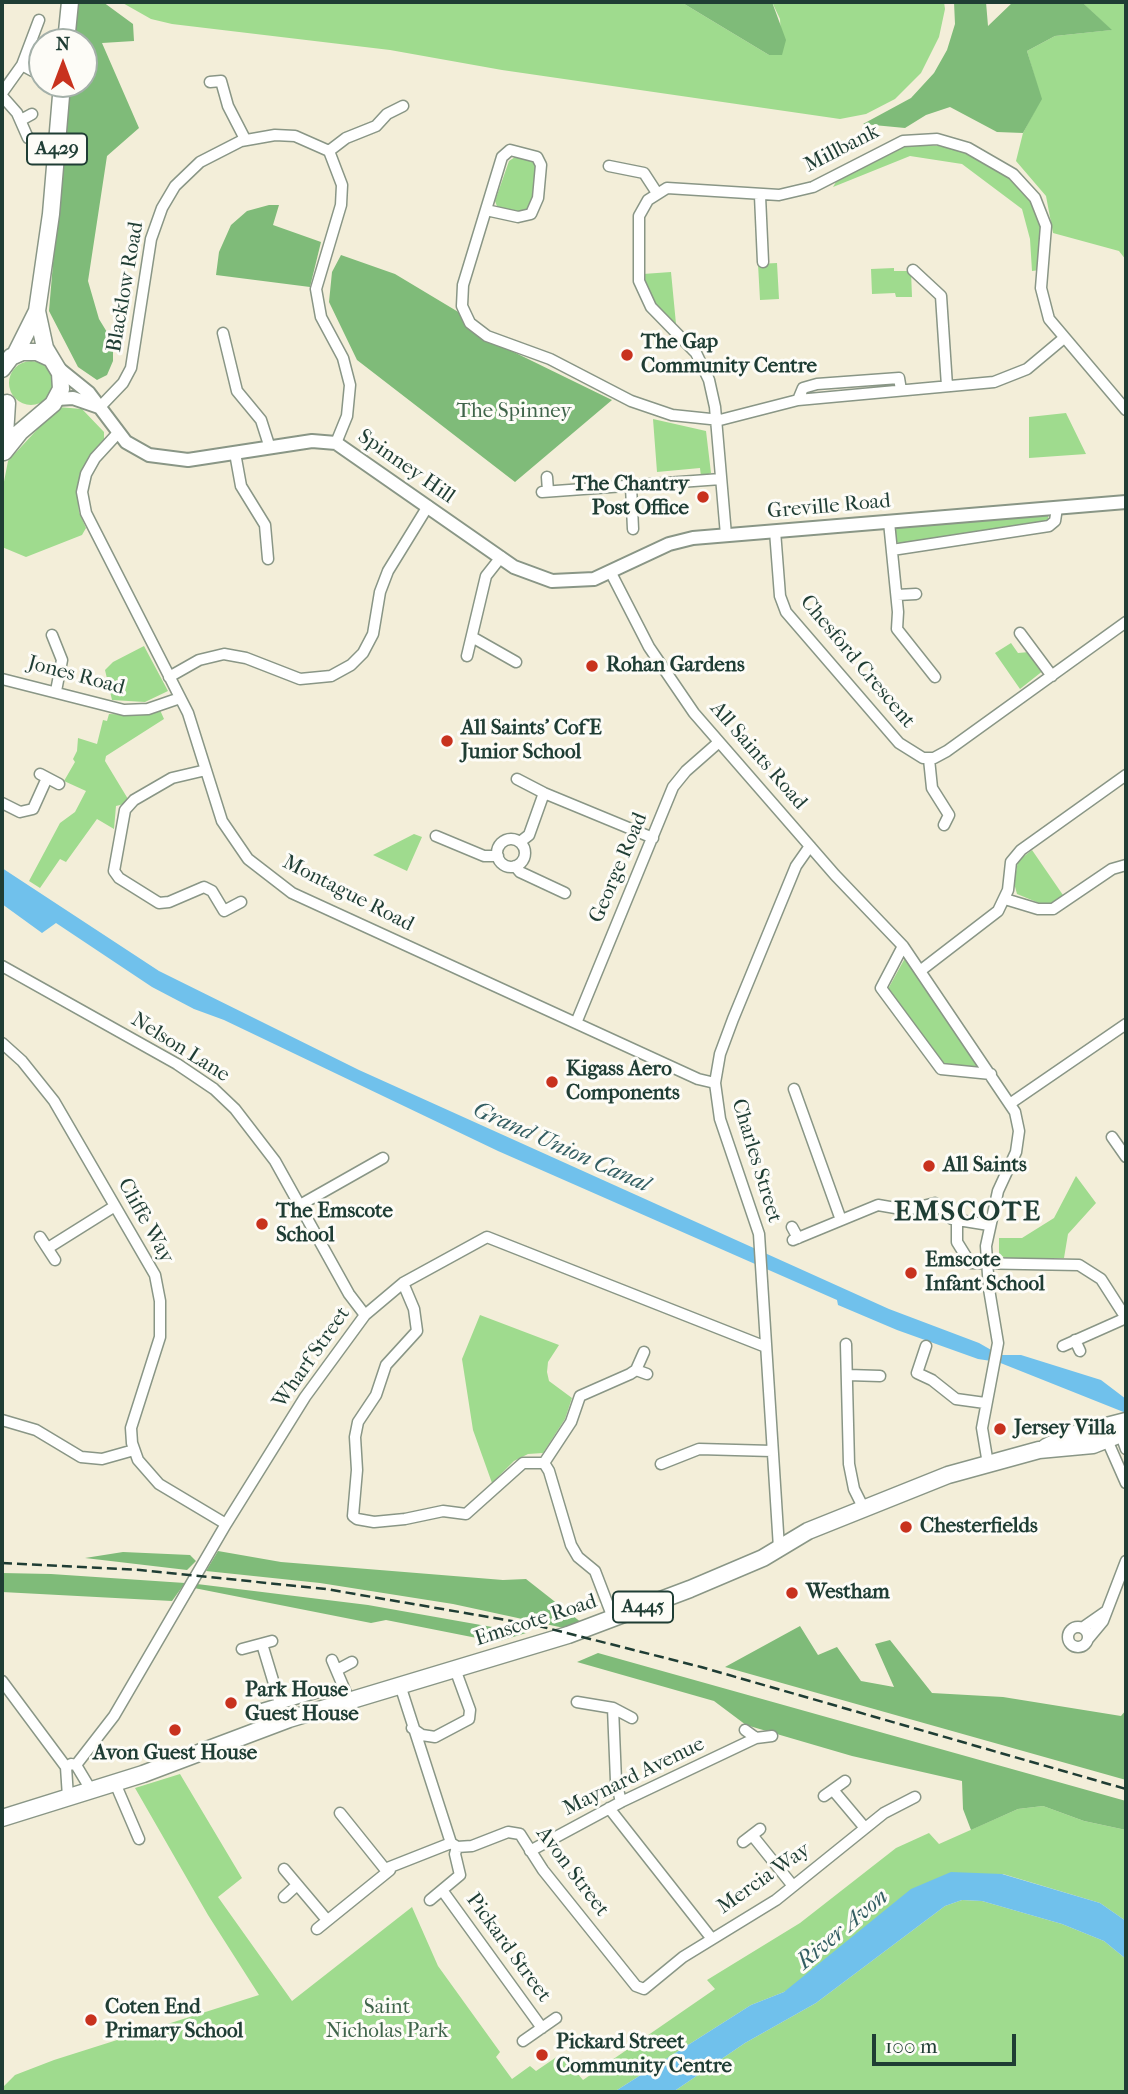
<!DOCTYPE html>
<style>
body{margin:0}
#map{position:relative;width:1128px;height:2094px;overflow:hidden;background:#f3eed9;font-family:"IM FELL French Canon",serif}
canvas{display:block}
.frame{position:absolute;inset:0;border:4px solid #1f3d34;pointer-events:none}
.north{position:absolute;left:28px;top:28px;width:70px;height:70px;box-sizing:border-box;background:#fdfcf7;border:2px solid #a4b0a9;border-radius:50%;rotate:0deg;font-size:19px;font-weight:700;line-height:28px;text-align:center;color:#1f3d34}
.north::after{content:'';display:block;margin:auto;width:24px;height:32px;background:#c8321e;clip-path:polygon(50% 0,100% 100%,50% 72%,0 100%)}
.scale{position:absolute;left:872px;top:2034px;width:144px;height:32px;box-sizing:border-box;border:4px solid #1f3d34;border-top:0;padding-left:9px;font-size:21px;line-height:24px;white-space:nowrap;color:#1f3d34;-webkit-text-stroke:5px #fdfcf7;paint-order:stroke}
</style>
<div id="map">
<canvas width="1128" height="2094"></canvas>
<div class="frame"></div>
<div class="north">N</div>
<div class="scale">100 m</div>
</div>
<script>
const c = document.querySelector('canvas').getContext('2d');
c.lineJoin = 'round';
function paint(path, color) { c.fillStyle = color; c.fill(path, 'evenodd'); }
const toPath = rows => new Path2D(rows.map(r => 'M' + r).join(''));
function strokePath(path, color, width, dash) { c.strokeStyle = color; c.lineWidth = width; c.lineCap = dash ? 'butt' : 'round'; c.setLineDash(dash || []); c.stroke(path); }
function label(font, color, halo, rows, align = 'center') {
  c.font = font + ' "IM FELL French Canon",serif'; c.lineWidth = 6; c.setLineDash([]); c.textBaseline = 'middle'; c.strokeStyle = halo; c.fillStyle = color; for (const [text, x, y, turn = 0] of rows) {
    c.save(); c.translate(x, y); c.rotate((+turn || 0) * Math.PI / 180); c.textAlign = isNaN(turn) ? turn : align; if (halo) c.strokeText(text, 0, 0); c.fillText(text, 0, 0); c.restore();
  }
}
const green = toPath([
 [121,2,681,2,769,55,782,55,780,19,772,2,944,2,945,9,939,37,921,73,895,99,866,114,840,119,502,70,390,50,172,24,151,19],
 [1082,2,1126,2,1126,260,1119,251,1053,233,1046,196,1016,161,1023,133,1041,99,1027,51,1055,36,1111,30],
 [917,144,960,148,1018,183,1035,204,1043,233,1040,270,1032,271,1030,239,1022,209,962,164,910,156,833,187,836,182,896,149],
 [518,155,534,160,537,165,533,209,526,214,498,209,495,201,509,161],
 [777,263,779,299,760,300,758,264],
 [894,268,894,271,911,271,912,297,896,297,895,293,872,294,871,269],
 [671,272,676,324,659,310,649,295,643,274],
 '9 383a22 22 0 1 1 44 0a22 22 0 1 1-44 0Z',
 [58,407,82,409,104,432,104,439,89,456,77,488,79,512,86,528,82,535,26,557,2,547,2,492,8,461],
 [1066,413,1086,454,1029,458,1029,417],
 [653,419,706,431,711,473,701,477,700,468,657,472],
 [1047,513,1049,520,1040,523,901,544,895,541,893,531,900,527],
 [1011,643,1018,653,1029,652,1044,670,1020,689,995,653],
 [144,646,168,691,145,702,112,700,105,670,113,662],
 [160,710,164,719,106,756,105,761,128,799,124,804,116,806,114,829,97,819,66,862,60,859,40,888,29,881,60,823,75,812,86,791,64,781,75,762,73,759,77,751,78,738,97,744,103,720,107,721,109,714,135,715],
 [414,834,422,837,407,871,373,855],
 [1032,850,1065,898,1054,903,1039,903,1017,894,1014,883,1018,861],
 [905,958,982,1069,946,1066,888,989],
 [1076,1176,1096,1203,1068,1234,1064,1258,1006,1258,999,1255,999,1238,1022,1238,1054,1218],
 [480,1315,559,1345,548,1362,547,1372,549,1381,572,1398,565,1419,543,1453,528,1454,514,1461,492,1483,473,1430,462,1359],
 [180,1774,242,1878,218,1897,292,2001,412,1907,438,1966,500,2052,496,2057,512,2079,530,2066,536,2071,561,2054,583,2080,715,1989,707,1980,800,1923,896,1848,929,1833,939,1844,1018,1809,1043,1806,1084,1821,1126,1830,1126,1921,1100,1903,1003,1874,784,1992,751,2005,614,2092,2,2092,2,2088,15,2075,54,2060,259,1995,208,1915,135,1788],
 [962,1900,982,1901,1062,1924,1104,1941,1126,1959,1126,2092,673,2092,745,2043,816,2003,945,1906]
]);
const forest = toPath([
 [79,2,103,2,133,24,134,41,102,43,139,128,107,156,88,281,99,319,113,342,113,361,107,375,97,380,78,367,49,311,68,84,84,84,84,42,72,42],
 [681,2,772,2,786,40,782,55,769,55],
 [954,2,986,2,988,26,1013,2,1082,2,1112,30,1055,36,1027,51,1042,99,1023,133,997,132,950,107,926,115,905,128,863,124,911,98,934,73,947,50,955,24],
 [269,205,279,205,273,225,321,242,310,287,216,275,219,252,231,225,247,211],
 [341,255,395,274,460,313,483,337,612,400,515,482,357,360,329,302,332,272],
 [218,1551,281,1562,503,1580,526,1579,582,1623,564,1628,453,1604,320,1583,206,1571],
 [123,1552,190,1555,196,1561,187,1570,85,1558],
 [2,1573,51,1574,185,1583,172,1601,2,1592],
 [197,1584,368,1605,526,1633,497,1642,386,1620,371,1623,194,1588],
 [800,1626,818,1655,837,1647,861,1681,894,1687,875,1644,890,1640,932,1693,1003,1697,1121,1716,1126,1710,1126,1780,725,1667],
 [598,1653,1126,1801,1126,1830,1084,1821,1043,1806,1018,1809,971,1830,963,1809,962,1781,852,1756,746,1725,714,1701,577,1662]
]);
const water = toPath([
 [2,868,159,971,359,1070,889,1309,979,1343,1000,1355,1021,1355,1101,1380,1126,1399,1126,1413,998,1362,978,1359,897,1330,838,1305,837,1300,498,1151,224,1020,194,1009,152,987,56,923,42,933,2,904],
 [951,1872,1002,1874,1100,1903,1126,1921,1126,1959,1104,1941,1062,1924,982,1901,962,1900,945,1906,816,2003,745,2043,673,2092,614,2092,751,2005,784,1992,911,1889]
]);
const minor = toPath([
 [22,65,33,71],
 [210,82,221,81,228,106,245,139],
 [2,93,22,65,39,20],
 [2,96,17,113,28,138],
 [21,120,32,114],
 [329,151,346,138,376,126,387,114,403,106],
 [609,166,644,173,657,193],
 [760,196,763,262],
 [486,210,518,217,531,214,538,198,541,165,537,157,510,150,502,157,463,285,462,306,470,323,487,336,550,359,631,401,672,415,720,420,798,400,994,382,1027,369,1064,338],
 [913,270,941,296,947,386],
 [223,333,237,391,261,420,270,448],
 [798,400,803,388,817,384,899,378,901,390],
 [99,408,123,383,131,368,151,239,162,208,175,186,200,162,241,141,275,135,295,136,329,151,342,185,341,205,316,289,321,317,343,358,350,385,347,416,336,443],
 [118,433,95,458,86,474,82,492,86,513,188,713,222,821,248,859,292,893,698,1079,715,1083],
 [235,453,241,486,265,525,268,559],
 [547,477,548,491],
 [631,486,633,529],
 [542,492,721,479],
 [889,522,898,612,897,629,935,677],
 [775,531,780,596,786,612,899,743,923,758,934,758,947,751,1126,622],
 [726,535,715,407,709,380,696,353,651,307,639,281,639,216,648,200,667,188,779,195,813,187,903,141,937,139,968,148,1013,174,1035,198,1046,226,1041,288,1049,319,1126,410],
 [892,550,1049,526,1055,521,1057,508],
 [611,573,649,647,694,713,835,875,903,946,1015,1112,1019,1131,1016,1152,998,1191,986,1246,989,1289,998,1343,982,1428,988,1464],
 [897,595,916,594],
 [1020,633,1052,676],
 [52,635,62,660,56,691],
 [472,637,516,662],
 [467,656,486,576,501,557],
 [169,677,199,660,224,654,246,658,300,679,331,676,351,665,363,653,373,634,380,592,388,571,428,506],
 [2,679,124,710,148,709,180,698],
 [929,759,932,788,949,815,944,825],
 [206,770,172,778,134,800,125,810,114,871,119,878,159,903,169,902,204,887,212,891,224,911,241,902],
 [40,774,59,784],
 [517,779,544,793,653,838],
 [2,803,20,812,33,809,47,778],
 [436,836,484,856,498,856],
 '497 853a14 14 0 1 1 28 0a14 14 0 1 1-28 0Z',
 [520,842,529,835,544,793],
 [515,866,520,872,565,893],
 [1005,899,1038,909,1053,909,1112,869,1126,865],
 [903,946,881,988,941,1069,991,1074],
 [2,966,177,1064,214,1089,235,1109,275,1161,349,1294,365,1315],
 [920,971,998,911,1008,890,1011,862,1021,850,1126,775],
 [576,1023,673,787,686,771,719,742],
 [2,1043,22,1061,54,1101,155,1275,160,1301,160,1337,131,1428,132,1443,138,1460,159,1484,226,1524],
 [794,1089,841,1220],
 [1011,1103,1126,1024],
 [1112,1137,1126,1157],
 [300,1205,383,1158],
 [957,1221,957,1242,970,1263,1079,1265,1101,1279,1126,1318,1063,1346],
 [792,1227,798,1238],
 [40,1237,55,1260],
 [793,1240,878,1205,907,1210,935,1203,952,1219,989,1225],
 [48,1248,115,1206],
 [403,1283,414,1309,417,1331,386,1365,376,1395,358,1422,355,1437,357,1470,353,1516,357,1519,374,1522,405,1519,443,1511,466,1514,523,1463,544,1463,549,1471,571,1545,578,1557,595,1571,613,1618],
 [1075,1340,1080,1351],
 [846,1344,849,1464,854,1489,863,1507],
 [926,1346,917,1373,932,1380,956,1399,985,1403],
 [636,1370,647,1374],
 [848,1375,880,1376],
 [2,1420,36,1430,81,1457,102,1459,134,1450],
 [1117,1434,1121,1435,1126,1449],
 [1109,1436,1107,1440,1126,1483],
 [544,1463,571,1422,580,1396,630,1374,636,1370,644,1352],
 [661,1464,699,1449,772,1451],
 [779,1548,759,1234,720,1119,715,1083,720,1054,733,1019,796,866,810,846],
 '1068 1637a10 10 0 1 1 20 0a10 10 0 1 1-20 0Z',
 [1082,1628,1105,1612],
 [1088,1639,1103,1621,1126,1561],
 [262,1644,285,1720],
 [242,1649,272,1641],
 [332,1660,349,1700],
 [337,1670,352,1662],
 [2,1681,66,1767],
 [400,1685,451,1843,457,1847,455,1854,460,1875,442,1890,542,2028],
 [577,1702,613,1708,632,1718],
 [613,1708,616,1781,621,1802],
 [252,1712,325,1690],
 [412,1728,422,1735,435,1737,469,1719,470,1710,455,1669],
 [745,1730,756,1738,772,1736],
 [76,1765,114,1716,226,1524,305,1397,365,1315,403,1283,487,1237,766,1347],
 [115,1783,139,1839],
 [833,1790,865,1828],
 [824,1796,845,1781],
 [68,1797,66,1767,71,1764,76,1765,91,1790],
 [609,1808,712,1939],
 [340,1813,385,1869,451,1843],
 [752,1835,793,1886],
 [743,1842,760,1829],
 [457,1847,472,1846,508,1832,520,1834,543,1870,636,1986,644,1989,683,1957,776,1900,884,1813,915,1797],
 [530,1851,621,1802,756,1738],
 [284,1869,327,1920],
 [284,1897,297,1885],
 [430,1900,442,1890],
 [317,1929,390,1870],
 [523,2041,556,2018]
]);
const tertiary = toPath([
 [58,368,89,393,126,442,149,455,188,460,312,441,336,443,514,567,552,581,594,579,669,544,693,538,1126,502],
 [57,399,73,398,99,407]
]);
const primary = toPath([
 [66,42,70,2],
 [15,355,37,311],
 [2,369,11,357,22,352,37,352,50,358],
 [4,451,7,403],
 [4,452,20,432,53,404,61,389,60,373,45,348,37,311,51,214,62,84],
 [1046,1447,1071,1435,1126,1421],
 [2,1818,143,1774,289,1719,568,1635,690,1589,763,1558,808,1531,948,1475,1039,1450,1093,1445,1126,1432]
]);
const rail = toPath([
 [2,1563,140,1570,326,1589,535,1625,701,1667,1126,1789]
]);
const markers = [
 [627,355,7,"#c8321e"],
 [703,497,7,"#c8321e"],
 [592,666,7,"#c8321e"],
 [447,741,7,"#c8321e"],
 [552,1082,7,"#c8321e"],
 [929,1166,7,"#c8321e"],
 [262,1224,7,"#c8321e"],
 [911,1273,7,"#c8321e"],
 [1000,1429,7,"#c8321e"],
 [906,1527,7,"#c8321e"],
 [792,1593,7,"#c8321e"],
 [231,1703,7,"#c8321e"],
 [175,1730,7,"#c8321e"],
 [91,2020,7,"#c8321e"],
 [542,2055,7,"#c8321e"]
];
const shields = [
 [57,149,60],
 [643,1607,60]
];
const shieldNames = [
 ["A429",57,149],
 ["A445",643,1607]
];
const streetNames = [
 ["Millbank",842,149,-27],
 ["Blacklow Road",126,287,-80],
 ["Spinney Hill",406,467,35],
 ["Greville Road",829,507,-5],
 ["Chesford Crescent",857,662,50],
 ["Jones Road",76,676,15],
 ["All Saints Road",758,756,49],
 ["George Road",619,868,-67],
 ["Montague Road",348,894,27],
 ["Nelson Lane",180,1048,32],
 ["Charles Street",756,1161,73],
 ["Cliffe Way",145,1221,61],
 ["Wharf Street",312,1358,-55],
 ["Emscote Road",536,1621,-18],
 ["Maynard Avenue",634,1777,-26],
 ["Avon Street",572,1872,53],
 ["Mercia Way",764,1879,-35],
 ["Pickard Street",508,1948,54]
];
const poiNames = [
 ["The Gap",641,343],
 ["Community Centre",641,367],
 ["The Chantry",689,485,"right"],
 ["Post Office",689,509,"right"],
 ["Rohan Gardens",606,666],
 ["All Saints' CofE",461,729],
 ["Junior School",461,753],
 ["Kigass Aero",566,1070],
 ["Components",566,1094],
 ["All Saints",943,1166],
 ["The Emscote",276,1212],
 ["School",276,1236],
 ["Emscote",925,1261],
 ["Infant School",925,1285],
 ["Jersey Villa",1014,1429],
 ["Chesterfields",920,1527],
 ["Westham",806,1593],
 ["Park House",245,1691],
 ["Guest House",245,1715],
 ["Avon Guest House",175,1754,"center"],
 ["Coten End",105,2008],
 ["Primary School",105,2032],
 ["Pickard Street",556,2043],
 ["Community Centre",556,2067]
];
const parkNames = [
 ["The Spinney",514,412],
 ["Saint",387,2008],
 ["Nicholas Park",387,2032]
];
const waterNames = [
 ["Grand Union Canal",561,1148,24],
 ["River Avon",843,1930,-40]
];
const districtNames = [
 ["EMSCOTE",968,1213]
];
paint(green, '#9fdb8e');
paint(forest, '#7fbb79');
paint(water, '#70c1ec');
strokePath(minor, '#899686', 13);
strokePath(tertiary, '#899686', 16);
strokePath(primary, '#899686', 19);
strokePath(minor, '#fff', 10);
strokePath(tertiary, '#fff', 12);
strokePath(primary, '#fff', 16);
strokePath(rail, '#1f3d34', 2.5, [10, 5]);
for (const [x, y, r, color] of markers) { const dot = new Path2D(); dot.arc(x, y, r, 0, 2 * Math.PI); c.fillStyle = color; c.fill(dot); strokePath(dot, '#fdfcf7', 2.5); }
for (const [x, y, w] of shields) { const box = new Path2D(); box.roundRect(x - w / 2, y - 15.5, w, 31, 5); c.fillStyle = '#fdfcf7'; c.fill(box); strokePath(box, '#1f3d34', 2); }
label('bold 19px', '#1f3d34', null, shieldNames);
label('21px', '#1f3d34', '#fdfcf7', streetNames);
label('bold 21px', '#1f3d34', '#fdfcf7', poiNames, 'left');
label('21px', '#3f644a', '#fdfcf7', parkNames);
label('italic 23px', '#335e62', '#fdfcf7', waterNames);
c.letterSpacing = '2px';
label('bold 28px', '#1f3d34', '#fdfcf7', districtNames);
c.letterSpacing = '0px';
</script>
